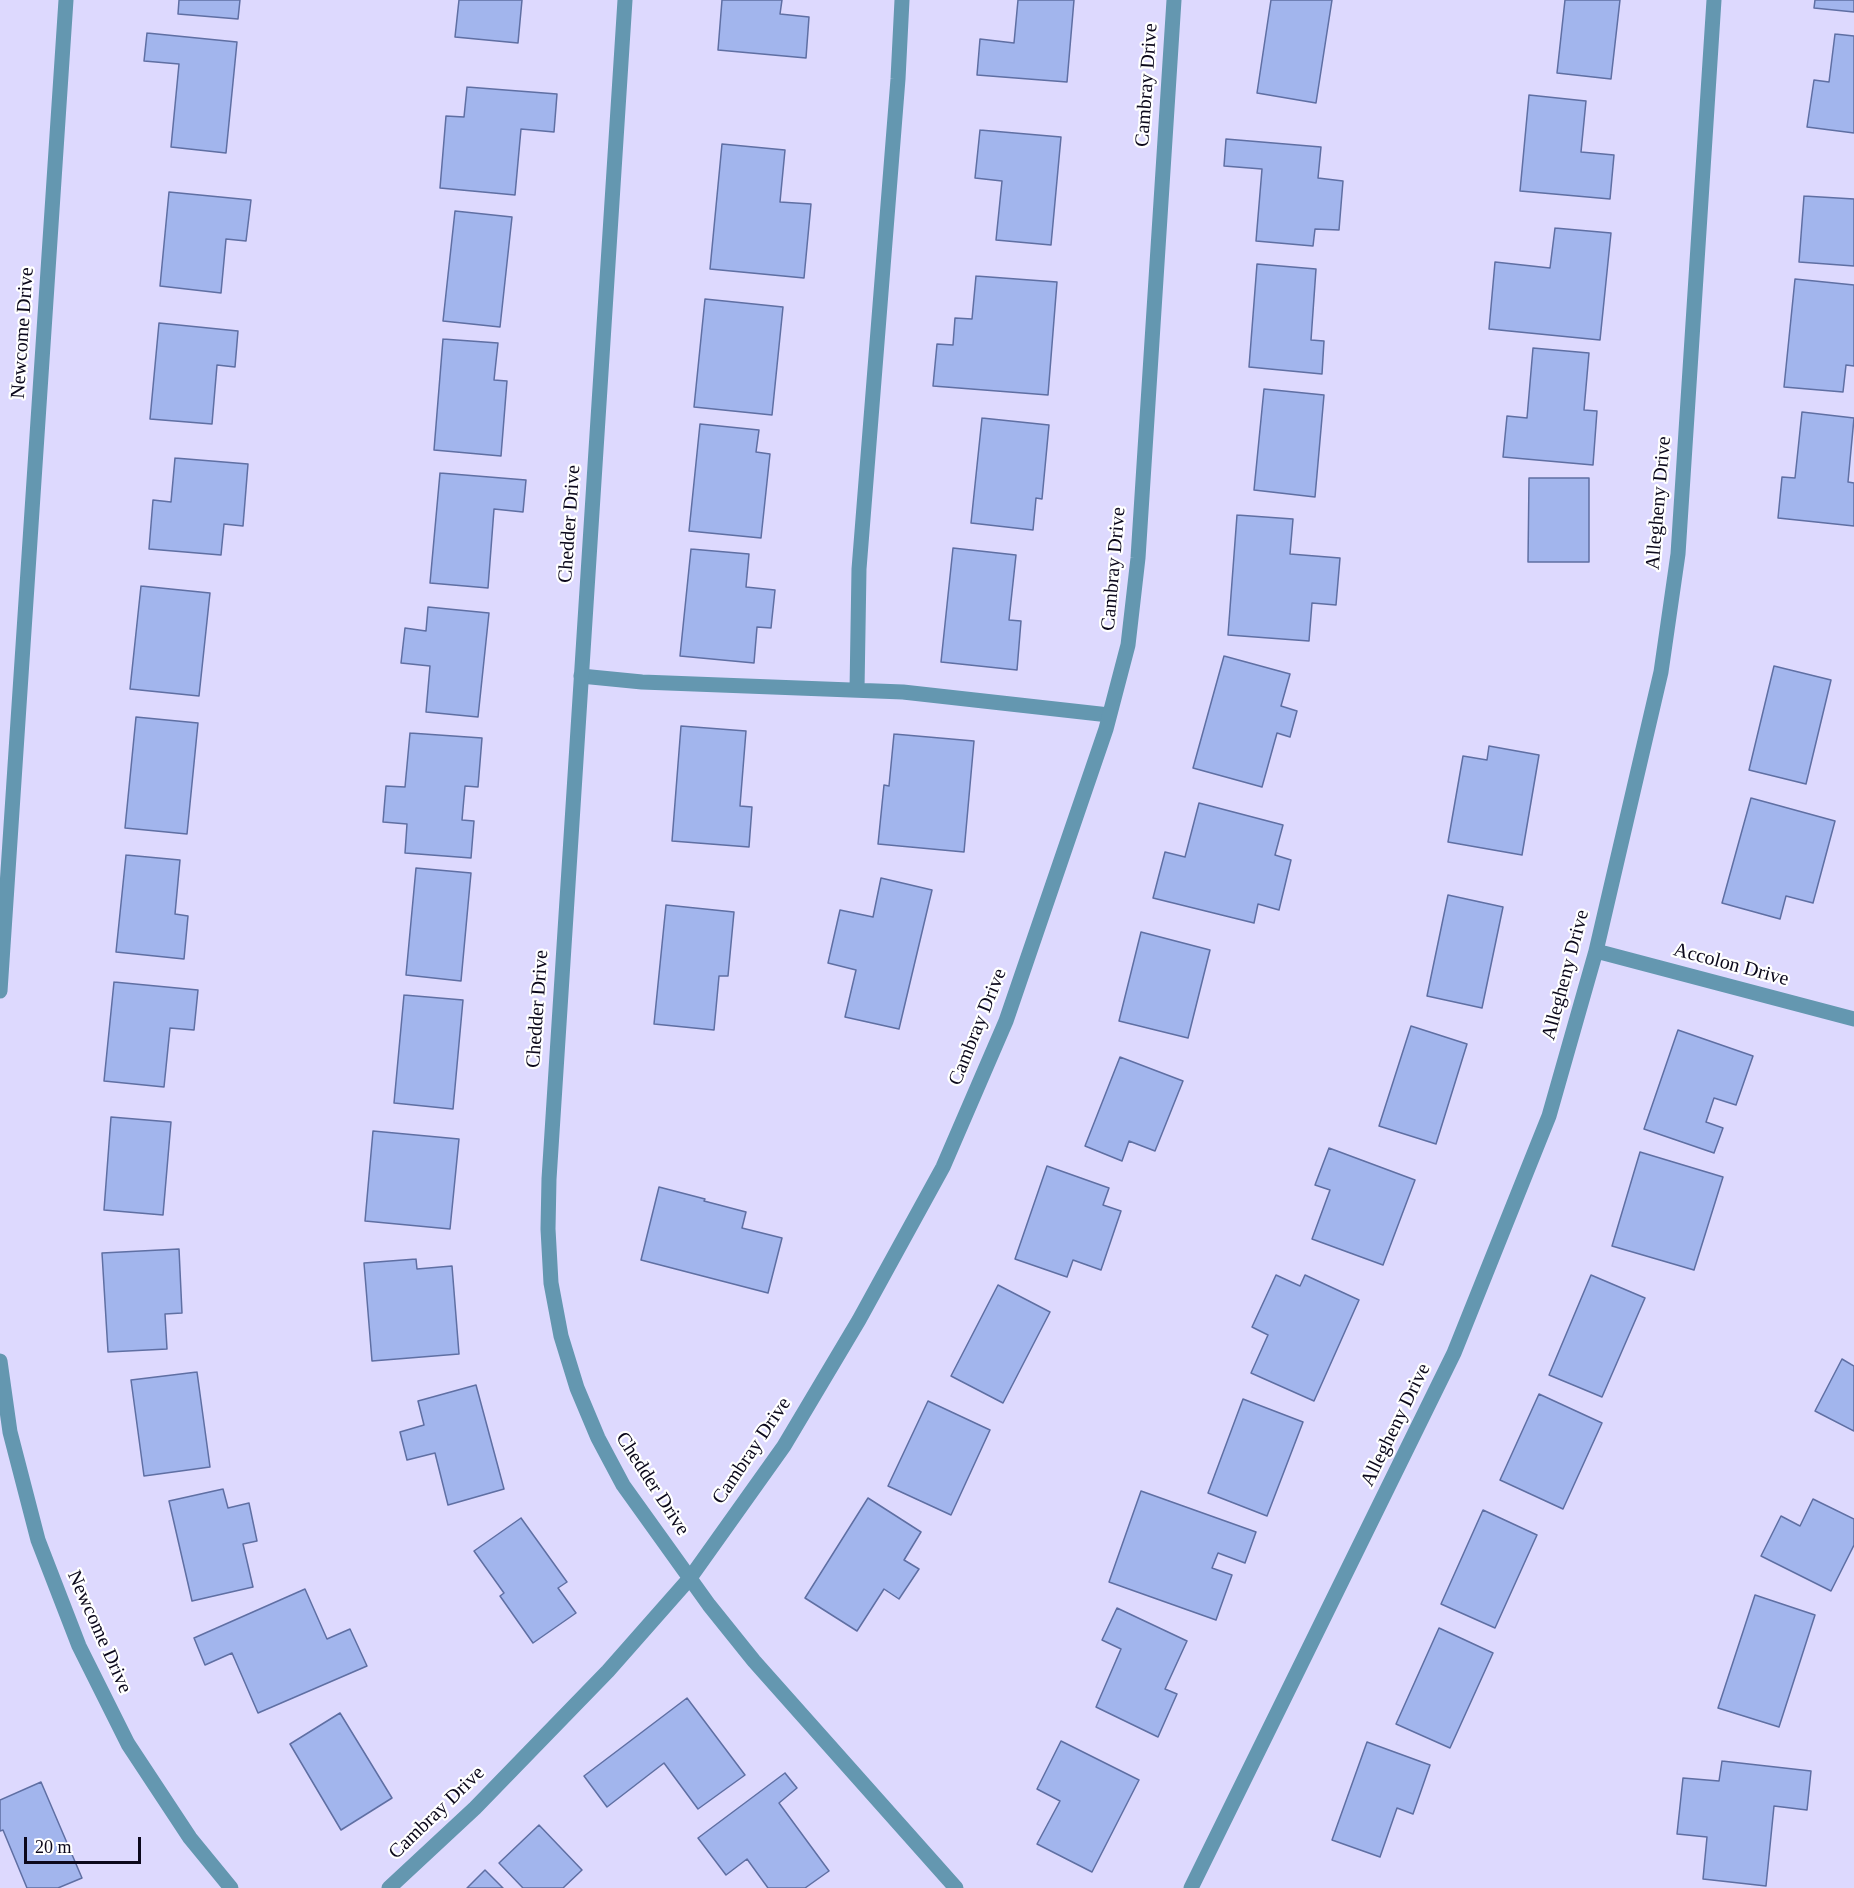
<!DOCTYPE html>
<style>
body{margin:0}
#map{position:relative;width:1854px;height:1888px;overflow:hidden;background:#ddd9fe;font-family:Georgia,serif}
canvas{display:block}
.scale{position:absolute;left:24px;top:1837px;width:117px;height:27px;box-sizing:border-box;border:3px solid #0b081b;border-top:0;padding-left:8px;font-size:18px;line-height:21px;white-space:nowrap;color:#0b081b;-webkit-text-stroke:4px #fff;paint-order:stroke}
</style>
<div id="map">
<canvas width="1854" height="1888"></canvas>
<div class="scale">20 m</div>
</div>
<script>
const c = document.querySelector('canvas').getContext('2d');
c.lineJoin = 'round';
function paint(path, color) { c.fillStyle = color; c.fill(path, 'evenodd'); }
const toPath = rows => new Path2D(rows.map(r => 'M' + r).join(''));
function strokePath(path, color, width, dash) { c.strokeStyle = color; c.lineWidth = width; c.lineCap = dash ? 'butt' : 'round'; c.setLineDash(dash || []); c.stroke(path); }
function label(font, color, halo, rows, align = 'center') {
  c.font = font + ' Georgia,serif'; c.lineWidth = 4.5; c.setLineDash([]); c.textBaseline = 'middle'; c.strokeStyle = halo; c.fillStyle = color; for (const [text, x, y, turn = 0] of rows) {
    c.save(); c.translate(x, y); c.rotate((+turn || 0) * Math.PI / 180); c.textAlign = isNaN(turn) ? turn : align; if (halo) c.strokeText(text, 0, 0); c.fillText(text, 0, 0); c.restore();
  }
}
const building = toPath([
 [179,0,240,0,238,19,178,14,179,0],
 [459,0,522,0,518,43,455,37,459,0],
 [722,0,782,0,780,14,809,17,806,58,718,50,722,0],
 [1018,0,1074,0,1067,82,977,75,980,39,1014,43,1018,0],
 [1271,0,1332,0,1316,103,1257,93,1271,0],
 [1565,0,1620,0,1611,79,1557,73,1565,0],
 [1815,0,1854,0,1854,12,1814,8,1815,0],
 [147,33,237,42,226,153,171,147,179,64,144,61,147,33],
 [1835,34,1854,36,1854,133,1807,127,1814,80,1829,82,1835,34],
 [467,87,557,94,554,132,521,129,515,195,440,188,446,116,464,117,467,87],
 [1529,95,1586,101,1581,152,1614,155,1610,199,1520,191,1529,95],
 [980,130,1061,137,1051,245,996,240,1002,181,975,178,980,130],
 [1226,139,1321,147,1318,178,1343,181,1339,230,1315,229,1313,246,1256,241,1262,169,1224,166,1226,139],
 [722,144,785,150,780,202,811,204,804,278,710,269,722,144],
 [169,192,251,200,246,241,226,239,221,293,160,286,169,192],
 [1804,196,1854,199,1854,266,1799,262,1804,196],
 [455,211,512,217,500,327,443,321,455,211],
 [1555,228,1611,233,1600,340,1489,329,1495,262,1550,268,1555,228],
 [1257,264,1316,269,1311,340,1324,341,1322,374,1249,367,1257,264],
 [976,276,1057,282,1048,395,933,386,937,344,953,345,955,318,972,319,976,276],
 [1795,279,1854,285,1854,366,1846,365,1843,392,1784,387,1795,279],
 [705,299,783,307,772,415,694,407,705,299],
 [159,323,238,331,235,367,217,365,212,424,150,419,159,323],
 [443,339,498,343,494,380,507,381,501,456,434,450,443,339],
 [1533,348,1589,353,1584,410,1597,411,1593,465,1503,457,1507,416,1527,418,1533,348],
 [1264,389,1324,395,1315,497,1254,490,1264,389],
 [1802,412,1854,418,1848,482,1854,483,1854,526,1778,518,1782,477,1795,478,1802,412],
 [982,418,1049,425,1042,499,1036,498,1033,530,971,523,982,418],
 [700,424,759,430,756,452,770,454,761,538,689,531,700,424],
 [175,458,248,464,243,526,224,524,221,555,149,549,153,500,171,502,175,458],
 [440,473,526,480,523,512,494,509,488,588,430,583,440,473],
 [1529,478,1589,478,1589,562,1528,562,1529,478],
 [1237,515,1293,519,1290,554,1340,558,1336,605,1312,603,1309,641,1228,635,1237,515],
 [953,548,1016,555,1009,620,1021,621,1017,670,941,662,953,548],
 [691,549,749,554,746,587,775,590,771,628,757,627,754,663,680,656,691,549],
 [141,586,210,593,199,696,130,689,141,586],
 [428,607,489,613,478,717,426,712,430,666,401,663,405,628,426,631,428,607],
 [1224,656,1290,674,1281,706,1297,711,1290,737,1277,733,1262,787,1193,768,1224,656],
 [1774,666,1831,680,1806,784,1749,770,1774,666],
 [136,717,198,723,187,834,125,828,136,717],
 [681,726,746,731,740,806,752,807,749,847,672,841,681,726],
 [410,733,482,738,478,787,465,786,462,820,474,821,471,858,405,853,407,824,383,822,386,786,405,787,410,733],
 [894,734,974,741,964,852,878,844,884,785,889,786,894,734],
 [1489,746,1539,755,1522,855,1448,842,1463,756,1487,760,1489,746],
 [1751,798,1835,821,1813,903,1786,896,1780,919,1722,903,1751,798],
 [1199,803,1283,825,1275,855,1291,860,1279,910,1258,904,1254,923,1153,898,1165,852,1185,857,1199,803],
 [126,855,180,860,175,914,188,916,184,959,116,952,126,855],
 [416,868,471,873,461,981,406,975,416,868],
 [881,878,932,890,899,1029,845,1017,856,970,828,963,840,910,873,917,881,878],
 [1448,895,1503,907,1482,1008,1427,996,1448,895],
 [666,905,734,912,728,976,719,976,714,1030,654,1024,666,905],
 [1141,932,1210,950,1188,1038,1119,1021,1141,932],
 [114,982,198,990,194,1030,170,1028,164,1087,104,1081,114,982],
 [404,995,463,1000,453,1109,394,1103,404,995],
 [1411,1026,1467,1044,1436,1144,1379,1126,1411,1026],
 [1678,1030,1753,1056,1736,1105,1714,1098,1706,1122,1723,1128,1714,1153,1644,1129,1678,1030],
 [1120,1057,1183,1081,1155,1151,1129,1141,1122,1161,1085,1146,1120,1057],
 [111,1117,171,1122,163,1215,104,1210,111,1117],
 [373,1131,459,1139,450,1229,365,1221,373,1131],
 [1329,1148,1415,1180,1383,1265,1312,1239,1330,1190,1315,1185,1329,1148],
 [1640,1152,1723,1177,1694,1270,1612,1246,1640,1152],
 [1047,1166,1109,1188,1103,1205,1121,1211,1101,1270,1073,1260,1067,1277,1015,1259,1047,1166],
 [659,1187,705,1199,704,1201,746,1212,742,1228,782,1238,768,1293,641,1260,659,1187],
 [179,1249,182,1313,165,1314,167,1349,108,1352,102,1253,179,1249],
 [416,1259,417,1269,452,1266,459,1354,372,1361,364,1263,416,1259],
 [1276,1275,1300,1286,1305,1275,1359,1300,1314,1401,1251,1373,1268,1335,1252,1327,1276,1275],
 [1591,1275,1645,1298,1602,1397,1549,1375,1591,1275],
 [998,1285,1050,1312,1003,1403,951,1376,998,1285],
 [1842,1359,1854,1366,1854,1431,1815,1411,1842,1359],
 [197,1372,210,1467,144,1476,131,1380,197,1372],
 [476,1385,504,1489,448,1505,435,1453,407,1460,400,1432,424,1425,418,1401,476,1385],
 [1539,1394,1602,1423,1563,1509,1500,1480,1539,1394],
 [1243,1399,1303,1422,1267,1516,1208,1493,1243,1399],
 [928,1401,990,1430,951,1515,888,1486,928,1401],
 [223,1489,228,1508,249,1503,257,1541,243,1544,253,1587,192,1601,169,1501,223,1489],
 [1141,1491,1256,1532,1245,1563,1218,1553,1212,1568,1232,1575,1216,1620,1109,1582,1141,1491],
 [868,1498,921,1532,904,1560,919,1569,899,1599,884,1589,857,1631,805,1598,868,1498],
 [1813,1499,1854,1519,1854,1545,1831,1591,1761,1556,1781,1516,1800,1526,1813,1499],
 [1483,1510,1537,1535,1495,1628,1441,1604,1483,1510],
 [521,1518,567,1582,558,1588,576,1613,533,1643,500,1596,504,1593,474,1551,521,1518],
 [305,1589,327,1639,350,1629,367,1666,258,1713,232,1653,205,1665,194,1638,305,1589],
 [1755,1595,1815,1615,1779,1727,1718,1708,1755,1595],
 [1117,1608,1187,1641,1165,1689,1177,1694,1158,1737,1096,1707,1121,1649,1102,1640,1117,1608],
 [1439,1628,1493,1653,1450,1748,1396,1724,1439,1628],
 [687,1698,745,1775,698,1809,664,1763,607,1807,584,1776,687,1698],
 [340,1713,392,1798,341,1830,290,1744,340,1713],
 [1061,1741,1139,1780,1092,1872,1037,1844,1060,1801,1037,1789,1061,1741],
 [1367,1742,1430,1765,1413,1814,1397,1808,1380,1857,1332,1840,1367,1742],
 [1722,1761,1811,1771,1807,1810,1774,1806,1766,1886,1703,1879,1707,1837,1677,1834,1683,1778,1719,1781,1722,1761],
 [785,1773,797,1788,779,1803,829,1871,805,1888,768,1888,747,1859,726,1875,698,1838,785,1773],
 [41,1782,82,1878,58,1888,27,1888,3,1830,0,1831,0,1800,41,1782],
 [539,1825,582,1870,563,1888,523,1888,499,1863,539,1825],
 [485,1870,503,1888,467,1888,485,1870]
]);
const service = toPath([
 [581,676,642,682,903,692,1109,715],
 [857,690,859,569,898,79,902,0]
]);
const minor = toPath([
 [625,0,549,1179,548,1229,551,1283,561,1336,577,1388,598,1438,623,1485,709,1605,754,1661,956,1888],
 [1596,951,1854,1019],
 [0,991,66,0],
 [0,1361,10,1432,38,1540,79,1646,128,1744,190,1838,231,1888],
 [389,1888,475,1808,608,1671,690,1578,784,1446,859,1320,943,1167,1006,1021,1106,729,1128,645,1138,558,1174,0],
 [1191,1888,1454,1353,1549,1116,1596,951,1661,672,1678,554,1714,0]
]);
const streetNames = [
 ["Cambray Drive",1147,85,-86],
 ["Newcome Drive",23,333,-86],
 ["Allegheny Drive",1659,503,-85],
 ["Chedder Drive",570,524,-86],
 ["Cambray Drive",1114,569,-85],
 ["Accolon Drive",1731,965,15],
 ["Allegheny Drive",1566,975,-75],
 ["Chedder Drive",538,1009,-86],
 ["Cambray Drive",978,1027,-68],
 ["Allegheny Drive",1396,1425,-64],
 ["Cambray Drive",752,1451,-56],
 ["Chedder Drive",652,1484,57],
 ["Newcome Drive",99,1632,66],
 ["Cambray Drive",437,1813,-44]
];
paint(building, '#a2b5ed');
strokePath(building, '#5f6fa3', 1.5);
strokePath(service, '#6497b0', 15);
strokePath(minor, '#6497b0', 15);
label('20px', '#0b081b', '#fff', streetNames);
</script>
